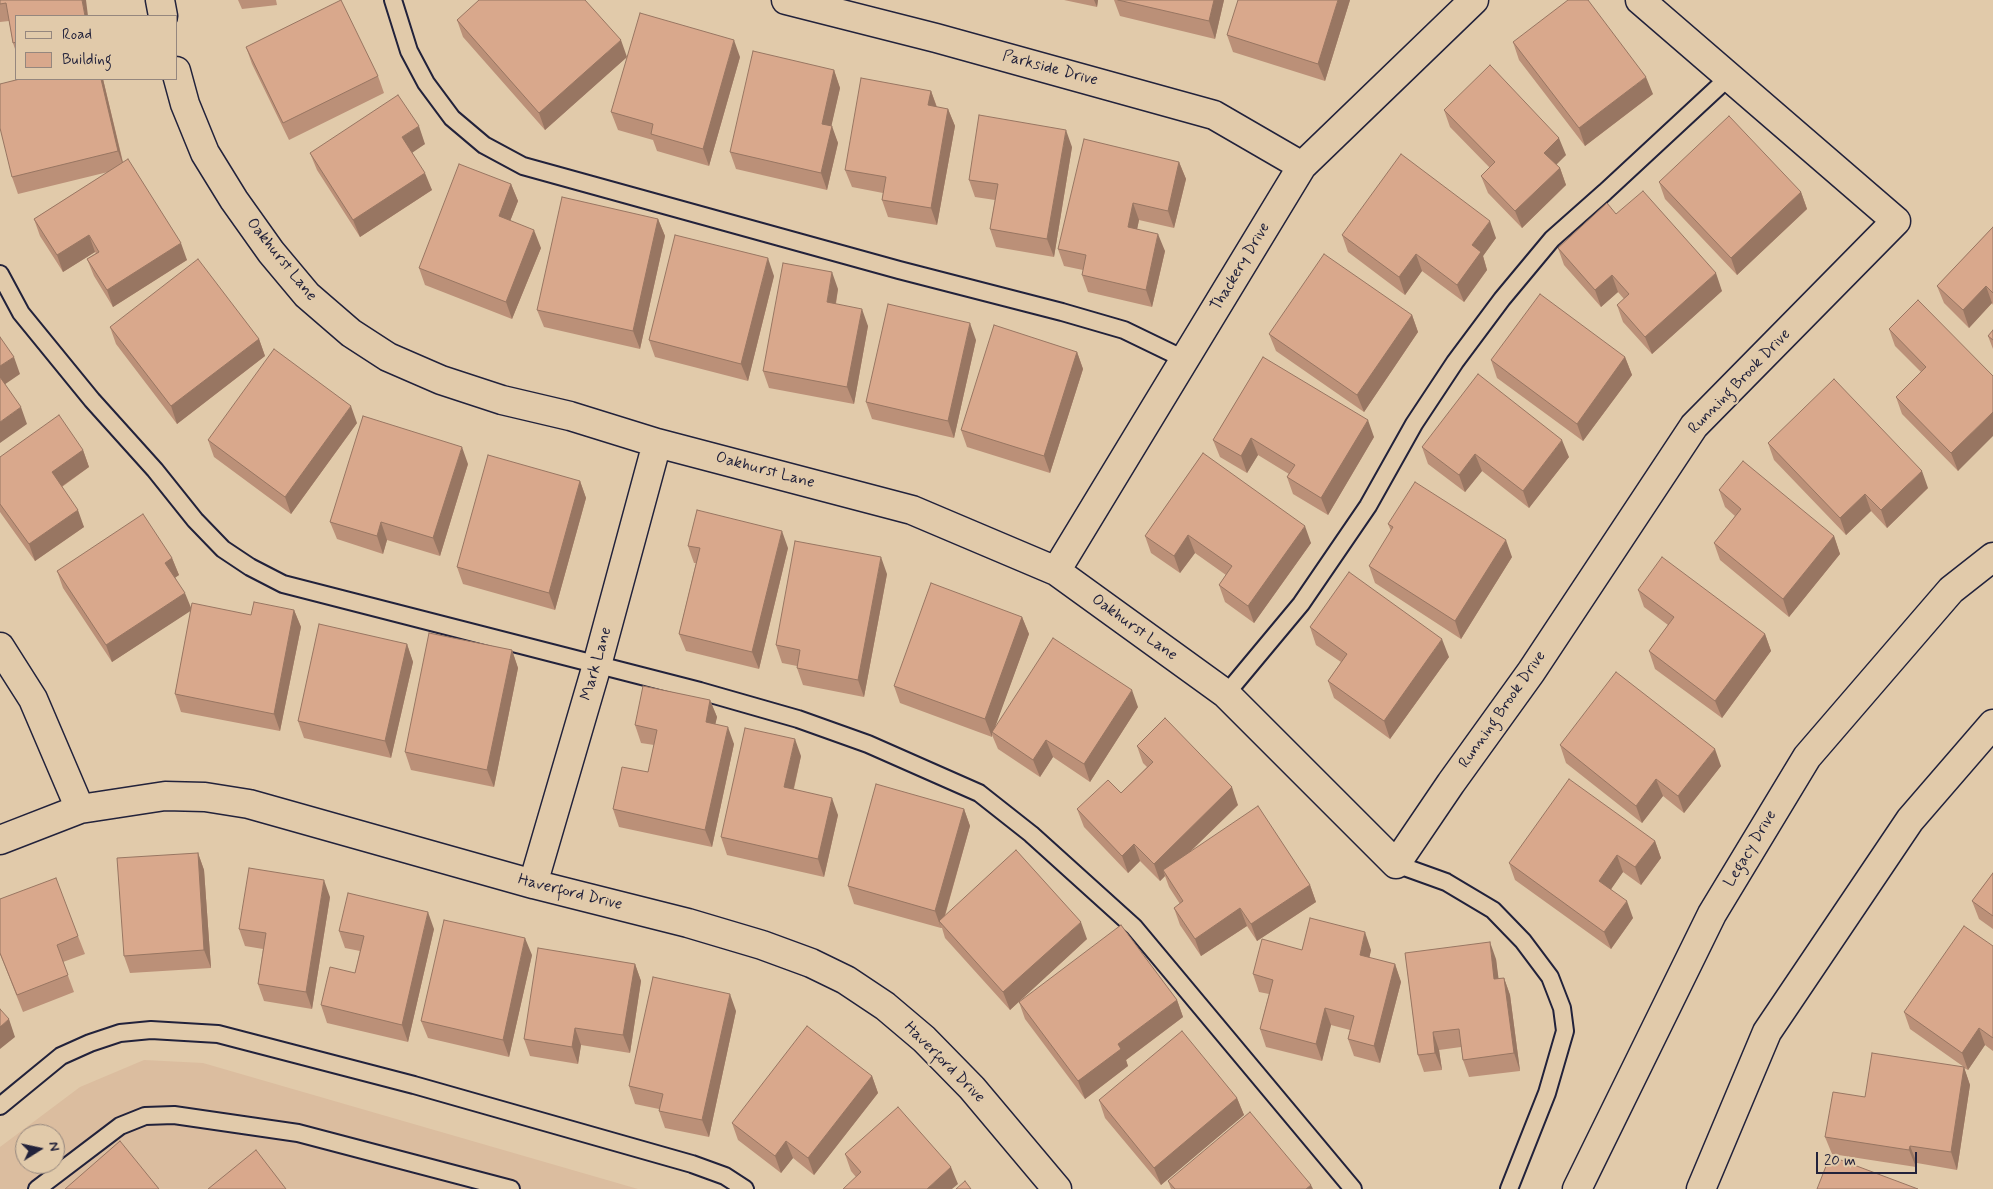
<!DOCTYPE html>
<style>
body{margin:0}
#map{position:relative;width:1993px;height:1189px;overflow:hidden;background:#e1caaa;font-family:Mynerve,sans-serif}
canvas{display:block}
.legend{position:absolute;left:15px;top:15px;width:162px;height:65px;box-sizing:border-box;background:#e1caaa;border:1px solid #95877e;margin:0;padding:6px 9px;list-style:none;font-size:15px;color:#22223b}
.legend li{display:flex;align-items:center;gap:10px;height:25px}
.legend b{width:25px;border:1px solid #95877e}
.north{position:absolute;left:15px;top:1124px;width:50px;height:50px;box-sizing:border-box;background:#e1caaa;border:1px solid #95877e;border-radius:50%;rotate:80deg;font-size:14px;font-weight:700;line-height:20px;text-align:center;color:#22223b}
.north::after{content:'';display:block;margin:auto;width:18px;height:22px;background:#22223b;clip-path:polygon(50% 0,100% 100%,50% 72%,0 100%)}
.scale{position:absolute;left:1816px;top:1152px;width:101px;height:22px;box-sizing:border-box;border:2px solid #22223b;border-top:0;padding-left:6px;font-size:15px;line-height:18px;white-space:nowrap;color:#22223b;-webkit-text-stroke:4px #e1caaa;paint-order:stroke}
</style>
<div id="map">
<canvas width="1993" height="1189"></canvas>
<ul class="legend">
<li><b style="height:6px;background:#e1caaa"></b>Road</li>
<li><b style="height:14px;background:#d9a88c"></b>Building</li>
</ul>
<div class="north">N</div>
<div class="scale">20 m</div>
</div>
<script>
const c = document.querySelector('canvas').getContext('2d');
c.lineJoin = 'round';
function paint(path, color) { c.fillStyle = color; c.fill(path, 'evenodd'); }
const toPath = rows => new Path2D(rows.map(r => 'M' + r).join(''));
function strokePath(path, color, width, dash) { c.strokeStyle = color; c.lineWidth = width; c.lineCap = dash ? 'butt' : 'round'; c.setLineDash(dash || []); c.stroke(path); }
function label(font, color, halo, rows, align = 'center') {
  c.font = font + ' Mynerve,sans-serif'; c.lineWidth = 4.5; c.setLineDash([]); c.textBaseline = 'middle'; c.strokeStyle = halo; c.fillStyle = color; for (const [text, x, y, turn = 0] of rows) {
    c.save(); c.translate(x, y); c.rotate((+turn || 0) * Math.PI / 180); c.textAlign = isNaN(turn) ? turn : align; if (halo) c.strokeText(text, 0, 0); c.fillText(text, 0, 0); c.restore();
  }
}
const built = toPath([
 [144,1060,203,1063,638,1189,0,1189,0,1147,80,1087],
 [25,1134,55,1134,55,1164,25,1164]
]);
const lane = toPath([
 [393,0,409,51,426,83,452,118,484,145,523,166,899,270,1062,312,1124,330,1186,360],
 [0,274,21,313,92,400,155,470,195,520,223,549,250,567,283,584,700,691,798,719,868,744,979,793,1031,834,1134,927,1353,1189],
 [1226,694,1301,604,1368,506,1414,424,1455,362,1502,299,1552,239,1605,192,1729,77],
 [1396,864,1446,882,1493,910,1523,941,1550,977,1562,1008,1565,1031,1547,1093,1509,1189],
 [0,1106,61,1056,90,1043,120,1033,151,1030,218,1034,414,1085,692,1164,725,1176,745,1189],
 [37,1189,120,1126,145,1116,174,1115,298,1133,511,1189]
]);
const street = toPath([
 [160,0,163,16],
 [786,0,936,38,1214,115,1302,166],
 [176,71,185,104,205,153,234,200,271,252,307,295,351,333,388,357,441,380,502,400,570,416,657,443,912,510,1056,571,1226,694,1396,864,1451,783,1531,672,1694,426,1896,221,1640,0],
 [1056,571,1302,166,1474,0],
 [0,647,33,699,80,809],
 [0,840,80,809,165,796,205,797,249,804,533,884,688,923,762,945,811,963,846,980,885,1006,924,1039,972,1088,1057,1189],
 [533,884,597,665,657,443]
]);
const secondary = toPath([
 [1577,1189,1712,914,1807,757,1951,590,1993,557],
 [1701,1189,1767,1032,1910,820,1993,724]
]);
const wall = toPath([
 [0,0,86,0,16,16,16,52,13,43,9,21,0,22],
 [238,0,276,0,277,5,242,9],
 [1064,0,1098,0,1097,7],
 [1114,0,1224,0,1215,39,1120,16],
 [1350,0,1325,81,1233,52,1227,35],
 [457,20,627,57,545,130,463,37],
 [1513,42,1653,94,1585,146,1519,60],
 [246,47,378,76,384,93,289,140,252,64],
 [740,57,709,166,657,151,653,140,618,130,611,112],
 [834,70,840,88,831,126,838,143,827,190,736,169,730,152],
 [103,79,123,162,187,260,113,307,94,276,87,259,96,253,95,252,63,272,40,236,34,219,108,172,18,194,12,177],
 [931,91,937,107,948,109,955,126,937,225,888,217,882,200,883,193,852,187,845,170],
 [1444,110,1566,155,1556,164,1560,168,1566,185,1522,228,1488,193,1481,176,1490,168,1450,127],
 [425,144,412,152,432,190,360,237,317,170,310,153],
 [1072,147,1054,257,996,247,990,229,995,200,975,197,969,180],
 [1179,162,1186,179,1174,228,1139,220,1137,229,1165,251,1152,307,1088,292,1082,275,1083,270,1064,266,1058,249],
 [1659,182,1801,192,1807,209,1737,275,1665,199],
 [511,184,518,201,510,221,541,248,512,319,425,285,419,268],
 [1616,214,1722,291,1652,354,1623,322,1617,305,1624,299,1618,292,1601,307,1564,265,1558,248],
 [658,219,665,236,640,349,544,327,537,310],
 [1993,227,1993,305,1992,303,1969,328,1944,303,1937,286],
 [1342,235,1496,238,1483,256,1487,270,1464,302,1422,271,1405,295,1348,252],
 [774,276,748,381,655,357,649,340],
 [838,289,836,304,868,326,854,404,769,388,763,371],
 [1412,315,1418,332,1364,412,1276,351,1269,334],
 [110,327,259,339,265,356,177,424,116,344],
 [1889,329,1993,376,1958,471,1902,414,1896,397,1921,372,1895,346],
 [1993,330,1993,349,1988,336],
 [976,340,954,438,872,419,866,402],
 [1077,352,1083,369,1050,473,967,447,961,430],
 [1263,357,1374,437,1328,515,1293,494,1287,477,1289,474,1258,455,1247,473,1220,457,1213,440],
 [1625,357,1632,375,1583,441,1497,378,1491,360],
 [357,423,291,514,214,457,208,440],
 [1768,443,1928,488,1887,528,1871,511,1846,535,1774,460],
 [1422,447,1569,457,1529,508,1482,471,1465,492,1428,464],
 [83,450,89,467,62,487,84,527,35,561,0,512,0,457],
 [1203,453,1311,543,1254,623,1225,602,1219,585,1226,575,1195,553,1180,573,1151,553,1145,536],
 [468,464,440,556,387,540,383,554,337,539,330,522],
 [580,481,586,498,555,610,463,584,457,567],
 [1719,490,1834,536,1840,554,1789,617,1720,560,1714,543,1735,516,1725,507],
 [1388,524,1512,557,1461,639,1375,583,1369,566,1391,531],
 [688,546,788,548,759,669,686,651,679,634,696,563,694,563],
 [172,558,179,575,175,577,191,609,251,615,294,610,301,627,280,731,181,712,175,694,191,610,112,662,63,588,57,571],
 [887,574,864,697,803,685,797,668,797,666,782,663,776,645],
 [1638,590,1765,634,1771,651,1722,718,1655,669,1649,651,1668,625,1644,607],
 [1022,617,1029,634,995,726,1138,707,1090,782,1053,757,1040,777,998,749,992,735,992,737,900,703,894,686],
 [1310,627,1449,657,1390,739,1334,698,1328,681,1341,662,1316,645],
 [407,644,413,662,391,758,304,738,298,721],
 [512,650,518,668,494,787,411,770,405,752],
 [710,700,717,717,715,724,734,744,712,847,619,827,613,809,648,772,654,745,641,743,635,725],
 [1560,745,1721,766,1684,813,1663,796,1642,823,1566,763],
 [1137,746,1238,805,1191,851,1310,885,1316,902,1257,941,1247,926,1201,956,1180,925,1174,908,1180,904,1169,887,1165,876,1160,881,1140,861,1128,873,1084,827,1077,809,1121,793,1147,767,1143,763],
 [801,756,794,789,838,815,824,877,727,855,721,837],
 [964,809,970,826,945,916,1087,939,1010,1010,945,938,942,928,941,928,854,904,848,886],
 [1655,841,1661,858,1641,885,1623,872,1611,889,1633,918,1611,949,1515,880,1509,863],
 [198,853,204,870,211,968,130,973,124,956],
 [1993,873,1993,929,1979,919,1972,901],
 [330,897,312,1009,264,1001,258,984,263,949,245,946,239,929],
 [0,899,78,936,85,954,63,962,74,992,23,1012,0,954],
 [434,929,408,1042,327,1023,321,1005,355,973,360,951,345,948,339,931],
 [1993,946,1993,1051,1985,1045,1968,1070,1964,1068,1970,1085,1957,1170,1917,1163,1916,1167,1832,1154,1825,1137,1865,1097,1964,1067,1910,1029,1904,1012],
 [1302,950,1371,950,1369,958,1395,964,1401,982,1380,1063,1354,1056,1348,1039,1350,1030,1331,1025,1322,1061,1266,1047,1260,1029,1269,994,1259,992,1253,974],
 [1405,953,1496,959,1498,979,1504,978,1510,995,1520,1071,1469,1077,1463,1060,1461,1047,1439,1050,1442,1070,1424,1072,1418,1055],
 [532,955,509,1057,428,1038,421,1021],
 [635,964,641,981,630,1053,581,1045,578,1064,530,1056,524,1039],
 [1177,1000,1183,1017,1126,1060,1128,1066,1085,1099,1025,1019,1019,1002],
 [736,1011,709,1137,665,1128,659,1111,659,1109,635,1104,629,1086],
 [872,1076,878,1093,814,1175,793,1158,781,1173,738,1140,732,1123],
 [1237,1098,1244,1115,1161,1185,1105,1118,1099,1100],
 [845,1154,958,1184,856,1177,851,1171],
 [1168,1181,1313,1189,1171,1189]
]);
const shadedWall = toPath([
 [82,0,86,0,88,16,85,16],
 [1094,0,1098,0,1097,7],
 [1214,0,1224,0,1215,39,1209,21],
 [1338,0,1350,0,1325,81,1318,64],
 [621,40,627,57,545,130,539,113],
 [734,40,740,57,709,166,703,149],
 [834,70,840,88,828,141,822,124],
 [1646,77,1653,94,1585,146,1579,128],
 [101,79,103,79,124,168,118,151],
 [931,91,937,108,928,105],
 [948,109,955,126,937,225,931,208],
 [419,126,425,144,409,155,402,137],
 [832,126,838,143,827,190,821,173],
 [1066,130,1072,147,1054,257,1047,239],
 [1559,138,1566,155,1551,170,1544,153],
 [1179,162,1186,179,1174,228,1168,211],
 [1560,168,1566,185,1522,228,1515,211],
 [425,173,432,190,360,237,353,220],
 [511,184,518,201,505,234,499,216],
 [1801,192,1807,209,1737,275,1731,258],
 [1133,203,1139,220,1134,244,1128,227],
 [658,219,665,236,640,349,633,331],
 [1490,221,1496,238,1483,256,1487,270,1464,302,1457,285,1472,245],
 [534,230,541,248,512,319,506,302],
 [1158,234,1165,251,1152,307,1146,290],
 [89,235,95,252,63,272,57,255],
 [181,243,187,260,113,307,107,290],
 [1416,254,1422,271,1405,295,1399,277],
 [768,258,774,276,748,381,741,364],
 [832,272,838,289,833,319,827,302],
 [1716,273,1722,291,1652,354,1645,337],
 [1612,275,1618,292,1601,307,1595,290],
 [1986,286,1992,303,1969,328,1963,310],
 [862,309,868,326,854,404,847,387],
 [1412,315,1418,332,1364,412,1357,395],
 [970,323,976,340,954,438,948,421],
 [259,339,265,356,177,424,171,406],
 [1077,352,1083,369,1050,473,1044,456],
 [14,357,20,374,1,387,0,384,0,366],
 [1625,357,1632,375,1583,441,1577,424],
 [351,406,357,423,291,514,285,497],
 [21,407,27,424,0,443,0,422],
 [1993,412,1993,436,1958,471,1951,453],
 [1368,420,1374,437,1328,515,1321,498],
 [1251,438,1258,455,1247,473,1241,456],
 [1562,440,1569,457,1529,508,1523,491],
 [462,447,468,464,440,556,433,538],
 [83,450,89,467,58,489,52,472],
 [1475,454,1482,471,1465,492,1459,475],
 [1922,471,1928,488,1887,528,1881,510],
 [580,481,586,498,555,610,549,593],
 [1865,494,1871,511,1846,535,1840,518],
 [78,510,84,527,35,561,29,544],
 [381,522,387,540,383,554,377,536],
 [1305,526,1311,543,1254,623,1248,606],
 [782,531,788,548,759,669,752,652],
 [1188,535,1195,553,1180,573,1174,556],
 [1834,536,1840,554,1789,617,1783,599],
 [1506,540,1512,557,1461,639,1455,621],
 [881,557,887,574,864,697,858,680],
 [172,558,179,575,172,580,165,563],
 [185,593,192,610,112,662,106,645],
 [294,610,301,627,280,731,274,714],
 [1022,617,1029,634,993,733,992,732,992,737,985,719],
 [1765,634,1771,651,1722,718,1715,701],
 [1442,639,1449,657,1390,739,1384,721],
 [407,644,413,662,391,758,385,741],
 [512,650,518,668,494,787,487,770],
 [1132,690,1138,707,1090,782,1084,764],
 [710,700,717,717,712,739,706,722],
 [728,727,734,744,712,847,705,830],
 [795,739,801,756,790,804,784,787],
 [1046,740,1053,757,1040,777,1033,760],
 [1715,749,1721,766,1684,813,1678,796],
 [1656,779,1663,796,1642,823,1636,806],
 [1232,787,1238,805,1166,875,1163,870,1165,876,1160,881,1154,864],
 [832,798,838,815,824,877,818,859],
 [964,809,970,826,942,925,939,921,941,928,935,911],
 [1655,841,1661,858,1641,885,1635,867],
 [1134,844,1140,861,1128,873,1122,856],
 [198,853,204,870,211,968,204,950],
 [1617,855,1623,872,1605,898,1599,881],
 [324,880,330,897,312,1009,306,992],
 [1310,885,1316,902,1257,941,1251,924],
 [1627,901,1633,918,1611,949,1604,932],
 [1240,908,1247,926,1201,956,1195,939],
 [428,912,434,929,408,1042,402,1025],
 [1081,922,1087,939,1010,1010,1003,992],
 [1365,932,1371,950,1366,973,1360,955],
 [525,938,532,955,509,1057,503,1040],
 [1490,942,1496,959,1501,997,1494,979],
 [635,964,641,981,630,1053,623,1035],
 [1395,964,1401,982,1380,1063,1374,1046],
 [1504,978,1510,995,1520,1071,1514,1053],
 [730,994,736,1011,709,1137,702,1120],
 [1177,1000,1183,1017,1126,1060,1128,1066,1085,1099,1078,1081,1118,1044],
 [1325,1008,1331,1025,1322,1061,1316,1044],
 [9,1019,15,1037,0,1049,0,1027],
 [575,1028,581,1045,578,1064,572,1047],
 [1979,1028,1985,1045,1968,1070,1962,1053],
 [1433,1032,1439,1050,1442,1070,1435,1053],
 [1964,1067,1970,1085,1957,1170,1951,1152],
 [872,1076,878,1093,814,1175,808,1158],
 [1237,1098,1244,1115,1161,1185,1154,1168],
 [786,1141,793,1158,781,1173,775,1156],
 [1910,1146,1917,1163,1916,1167,1909,1150],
 [951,1167,958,1184,952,1189,927,1189],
 [1311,1185,1313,1189,1306,1189]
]);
const building = toPath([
 [0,0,82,0,85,16,16,16,16,42,13,43,6,3,0,4,0,0],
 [341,0,378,76,283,123,246,47,341,0],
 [479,0,585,0,621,40,539,113,457,20,479,0],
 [1118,0,1214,0,1209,21,1118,0],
 [1238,0,1338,0,1318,64,1227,35,1238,0],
 [1568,0,1588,0,1646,77,1579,128,1513,42,1568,0],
 [640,13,734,40,703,149,651,134,653,124,611,112,640,13],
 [753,51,834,70,822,124,832,126,821,173,730,152,753,51],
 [1490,65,1559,138,1544,153,1560,168,1515,211,1481,176,1495,162,1444,110,1490,65],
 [861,78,931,91,928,105,948,109,931,208,882,200,886,177,845,170,861,78],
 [20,79,101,79,118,151,12,177,0,128,0,84,20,79],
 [398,95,419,126,402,137,425,173,353,220,310,153,398,95],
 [979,115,1066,130,1047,239,990,229,998,184,969,180,979,115],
 [1729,116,1801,192,1731,258,1659,182,1729,116],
 [1084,139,1179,162,1168,211,1133,203,1128,227,1158,234,1146,290,1082,275,1086,255,1058,249,1084,139],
 [1401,154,1490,221,1472,245,1481,252,1457,285,1416,254,1399,277,1342,235,1401,154],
 [128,159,181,243,107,290,87,259,99,252,89,235,57,255,34,219,128,159],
 [459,164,511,184,499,216,534,230,506,302,419,268,459,164],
 [1643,191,1716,273,1645,337,1617,305,1629,294,1612,275,1595,290,1558,248,1607,203,1616,214,1643,191],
 [562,197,658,219,633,331,537,310,562,197],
 [1993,227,1993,293,1986,286,1963,310,1937,286,1993,227],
 [675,235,768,258,741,364,649,340,675,235],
 [1324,254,1412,315,1357,395,1269,334,1324,254],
 [198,259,259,339,171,406,110,327,198,259],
 [783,263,832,272,827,302,862,309,847,387,763,371,783,263],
 [1540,294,1625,357,1577,424,1491,360,1540,294],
 [1918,300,1993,376,1993,412,1951,453,1896,397,1926,367,1889,329,1918,300],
 [888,304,970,323,948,421,866,402,888,304],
 [994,325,1077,352,1044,456,961,430,994,325],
 [1993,330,1993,340,1988,336,1993,330],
 [0,337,14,357,0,366,0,337],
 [274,349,351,406,285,497,208,440,274,349],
 [1263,357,1368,420,1321,498,1287,477,1295,465,1251,438,1241,456,1213,440,1263,357],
 [1478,374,1562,440,1523,491,1475,454,1459,475,1422,447,1478,374],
 [0,377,21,407,0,422,0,377],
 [1834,379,1922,471,1881,510,1865,494,1840,518,1768,443,1834,379],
 [59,415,83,450,52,472,78,510,29,544,0,504,0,457,59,415],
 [363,416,462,447,433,538,381,522,377,536,330,522,363,416],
 [1203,453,1305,526,1248,606,1219,585,1232,566,1188,535,1174,556,1145,536,1203,453],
 [488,455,580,481,549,593,457,567,488,455],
 [1743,461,1834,536,1783,599,1714,543,1741,509,1719,490,1743,461],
 [1415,482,1506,540,1455,621,1369,566,1393,527,1388,524,1415,482],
 [697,510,782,531,752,652,679,634,700,548,688,546,697,510],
 [143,514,172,558,165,563,185,593,106,645,57,571,143,514],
 [795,541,881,557,858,680,797,668,800,650,776,645,795,541],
 [1662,557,1765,634,1715,701,1649,651,1674,617,1638,590,1662,557],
 [1349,572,1442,639,1384,721,1328,681,1347,654,1310,627,1349,572],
 [931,583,1022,617,985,719,894,686,931,583],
 [254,602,294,610,274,714,175,694,192,603,251,615,254,602],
 [319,624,407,644,385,741,298,721,319,624],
 [429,633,512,650,487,770,405,752,429,633],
 [1053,638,1132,690,1084,764,1046,740,1033,760,992,732,1053,638],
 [1616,672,1715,749,1678,796,1656,779,1636,806,1560,745,1616,672],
 [643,686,710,700,706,722,728,727,705,830,613,809,622,767,648,772,657,730,635,725,643,686],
 [1165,718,1232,787,1154,864,1134,844,1122,856,1077,809,1108,780,1121,793,1153,762,1137,746,1165,718],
 [745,728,795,739,784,787,832,798,818,859,721,837,745,728],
 [1569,779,1655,841,1635,867,1617,855,1599,881,1627,901,1604,932,1509,863,1569,779],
 [876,784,964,809,935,911,848,886,876,784],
 [1258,806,1310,885,1251,924,1240,908,1195,939,1174,908,1183,901,1163,870,1258,806],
 [1016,850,1081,922,1003,992,939,921,1016,850],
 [198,853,204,950,124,956,117,858,198,853],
 [249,868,324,880,306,992,258,984,266,933,239,929,249,868],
 [1993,873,1993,916,1972,901,1993,873],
 [56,878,78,936,57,945,68,975,17,995,0,953,0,899,56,878],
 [348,893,428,912,402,1025,321,1005,330,967,355,973,364,936,339,931,348,893],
 [1310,918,1365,932,1360,955,1395,964,1374,1046,1348,1039,1354,1016,1325,1008,1316,1044,1260,1029,1273,980,1253,974,1262,939,1302,950,1310,918],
 [444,920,525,938,503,1040,421,1021,444,920],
 [1121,925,1177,1000,1118,1044,1121,1049,1078,1081,1019,1002,1121,925],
 [1964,926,1993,946,1993,1038,1979,1028,1962,1053,1904,1012,1964,926],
 [1490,942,1494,979,1504,978,1514,1053,1463,1060,1459,1029,1433,1032,1435,1053,1418,1055,1405,953,1490,942],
 [538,948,635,964,623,1035,575,1028,572,1047,524,1039,538,948],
 [653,977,730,994,702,1120,659,1111,663,1094,629,1086,653,977],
 [0,1009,9,1019,0,1027,0,1009],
 [807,1026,872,1076,808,1158,786,1141,775,1156,732,1123,807,1026],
 [1182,1031,1237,1098,1154,1168,1099,1100,1182,1031],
 [1872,1053,1964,1067,1951,1152,1910,1146,1909,1150,1825,1137,1833,1092,1865,1097,1872,1053],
 [898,1107,951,1167,927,1189,843,1189,861,1172,845,1154,898,1107],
 [1250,1112,1311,1185,1306,1189,1175,1189,1168,1181,1250,1112],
 [120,1141,159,1189,65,1189,120,1141],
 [256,1150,286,1189,208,1189,256,1150],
 [1830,1156,1918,1189,1817,1189,1830,1156],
 [965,1181,971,1189,956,1189,965,1181]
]);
const streetNames = [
 ["Parkside Drive",1050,69,15],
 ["Oakhurst Lane",281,260,51],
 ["Thackery Drive",1241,267,-59],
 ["Running Brook Drive",1740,382,-46],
 ["Oakhurst Lane",765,471,15],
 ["Oakhurst Lane",1134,628,36],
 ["Mark Lane",597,664,-74],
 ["Running Brook Drive",1503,710,-55],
 ["Legacy Drive",1751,849,-59],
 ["Haverford Drive",570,893,14],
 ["Haverford Drive",944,1063,45]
];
paint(built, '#dbbd9f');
strokePath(lane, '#22223b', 20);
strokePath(street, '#22223b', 31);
strokePath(secondary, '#22223b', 31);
strokePath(lane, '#e1caaa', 16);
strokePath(street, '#e1caaa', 28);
strokePath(secondary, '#e1caaa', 28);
paint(wall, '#bb9078');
paint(shadedWall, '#987662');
paint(building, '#d9a88c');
strokePath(building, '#987662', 1);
label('16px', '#22223b', '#e1caaa', streetNames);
</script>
